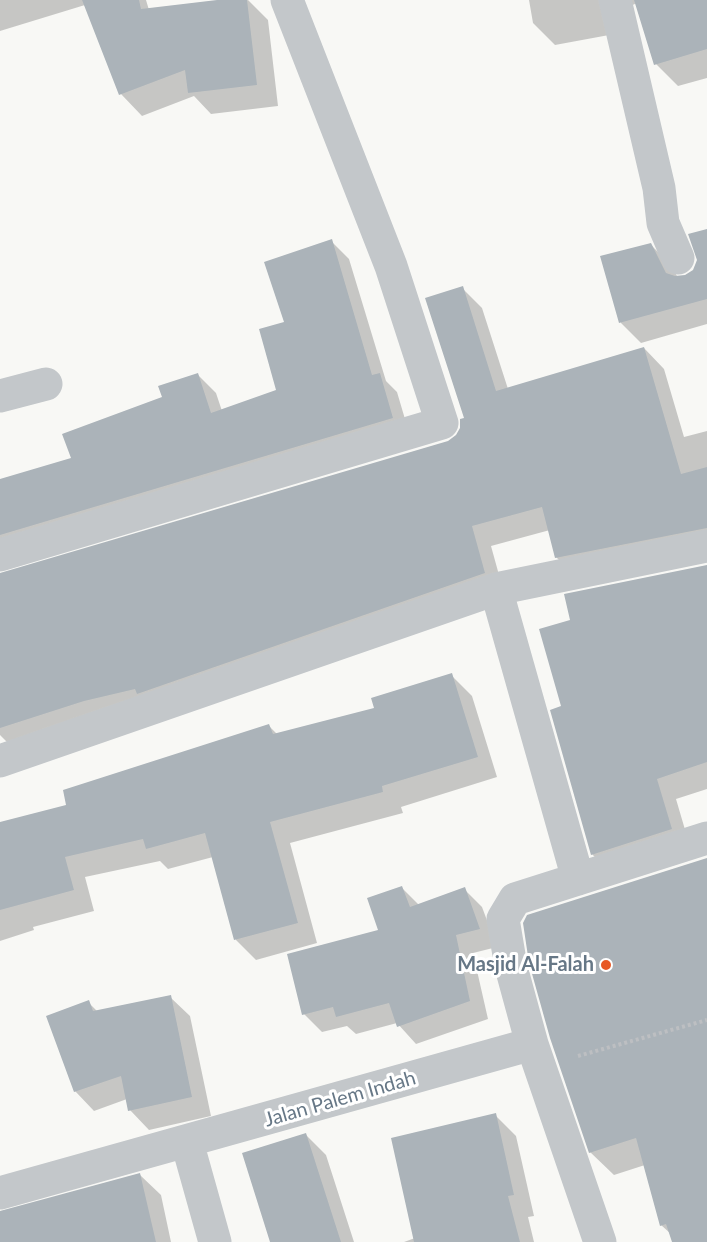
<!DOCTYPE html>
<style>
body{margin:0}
canvas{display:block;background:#f8f8f5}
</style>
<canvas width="707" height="1242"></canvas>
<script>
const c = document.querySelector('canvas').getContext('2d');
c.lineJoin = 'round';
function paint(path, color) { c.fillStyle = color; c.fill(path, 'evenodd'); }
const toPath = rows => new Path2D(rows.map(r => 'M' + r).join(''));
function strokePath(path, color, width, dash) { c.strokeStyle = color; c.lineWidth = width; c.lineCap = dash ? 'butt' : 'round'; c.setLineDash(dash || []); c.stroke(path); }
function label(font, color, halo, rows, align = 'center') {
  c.font = font + ' Lato,sans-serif'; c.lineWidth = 6; c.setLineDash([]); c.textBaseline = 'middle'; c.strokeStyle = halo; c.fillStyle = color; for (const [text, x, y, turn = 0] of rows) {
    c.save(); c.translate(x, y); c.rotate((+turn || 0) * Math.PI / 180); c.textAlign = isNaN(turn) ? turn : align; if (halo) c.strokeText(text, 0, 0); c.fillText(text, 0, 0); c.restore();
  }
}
const shadow = toPath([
 [0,0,146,0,149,10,248,0,268,20,278,106,211,114,194,96,142,116,121,94,85,5,0,31],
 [529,0,707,0,707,78,678,86,656,64,637,3,624,9,620,33,555,45,533,23],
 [707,230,707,324,641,343,621,323,602,257,651,245,671,265,678,278,685,277,694,271],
 [331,241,349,259,386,381,397,392,410,436,0,569,0,481,72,459,198,375,216,393,222,411,278,391,286,323],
 [462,288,482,308,508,389,644,348,664,369,684,437,707,431,707,551,576,577,556,557,550,530,491,546,504,593,15,750,0,735,0,575,449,442,457,436,466,419],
 [707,567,707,789,676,799,691,850,612,875,592,854,563,707,572,621],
 [451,675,472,696,497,777,401,807,403,813,290,843,317,943,256,960,236,940,213,857,168,869,160,861,85,877,94,911,33,927,34,930,0,941,0,823,68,806,269,726,278,735,376,709],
 [707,859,707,1242,673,1242,671,1234,661,1225,645,1165,614,1175,590,1152],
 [402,888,419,905,464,889,482,907,497,947,473,953,488,1019,416,1044,397,1023,356,1034,347,1026,322,1032,304,1014,380,931],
 [170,997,190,1016,211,1116,149,1130,130,1110,127,1099,94,1111,75,1091,88,1002,98,1012],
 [495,1115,516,1136,534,1216,528,1217,534,1242,404,1242,415,1238],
 [305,1134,326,1155,354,1242,272,1242],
 [140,1175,161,1195,171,1242,0,1242,0,1212]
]);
const building = toPath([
 [82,0,139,0,141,9,217,0,247,0,257,85,188,93,185,70,119,95],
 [634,0,707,0,707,49,654,65],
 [707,229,707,299,619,323,600,256,651,243,666,273,675,276,685,275,693,270,697,260,688,234],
 [332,239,372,375,380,373,393,418,0,535,0,479,71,458,62,434,162,397,158,386,198,373,211,413,276,390,259,329,284,322,264,262],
 [463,286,496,391,644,347,681,474,707,467,707,528,555,558,542,507,472,526,485,573,137,694,135,689,84,701,0,728,0,573,448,441,456,435,460,428,460,419,464,418,425,298],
 [707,565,707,762,657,779,672,829,591,855,550,710,561,706,539,629,570,620,564,594],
 [452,673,478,757,382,786,383,792,270,822,298,923,234,940,205,833,146,849,143,839,65,857,74,890,0,910,0,822,66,805,63,790,269,724,273,734,374,708,371,698],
 [707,858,707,1242,672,1242,666,1224,660,1226,636,1138,589,1153,550,1038,529,963,523,923,527,915],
 [402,886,410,907,465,887,480,929,456,935,470,1001,397,1027,389,1003,336,1017,333,1007,302,1015,287,954,378,930,367,898],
 [171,995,192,1097,128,1111,121,1076,74,1092,46,1016,89,1000,93,1011],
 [496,1113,514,1195,508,1196,520,1242,414,1242,391,1138],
 [306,1133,341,1242,270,1242,242,1153],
 [140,1173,156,1242,0,1242,0,1211]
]);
const path = toPath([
 [578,1056,707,1020]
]);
const minor = toPath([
 [615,0,659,188,663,223,678,258],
 [0,396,46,384],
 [0,555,442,423,391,266,287,0],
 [496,589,578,879],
 [0,761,496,589,707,546],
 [532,1044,600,1242],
 [187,1142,215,1242],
 [0,1193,532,1044,511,967,503,919,515,899,707,838]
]);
const markers = [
 [606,965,6,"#e75825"]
];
const poiNames = [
 ["Masjid Al-Falah",594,965]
];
const streetNames = [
 ["Jalan Palem Indah",340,1099,-16]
];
paint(shadow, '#0003');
paint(building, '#abb3b9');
strokePath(path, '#bdbfc2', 4, [3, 3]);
strokePath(minor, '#c3c7ca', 33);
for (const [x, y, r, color] of markers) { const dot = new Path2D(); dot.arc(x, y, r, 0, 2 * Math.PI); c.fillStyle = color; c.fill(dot); strokePath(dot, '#fff', 2); }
label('bold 20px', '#667786', '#fff', poiNames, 'right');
label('20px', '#667786', '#fff', streetNames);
</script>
